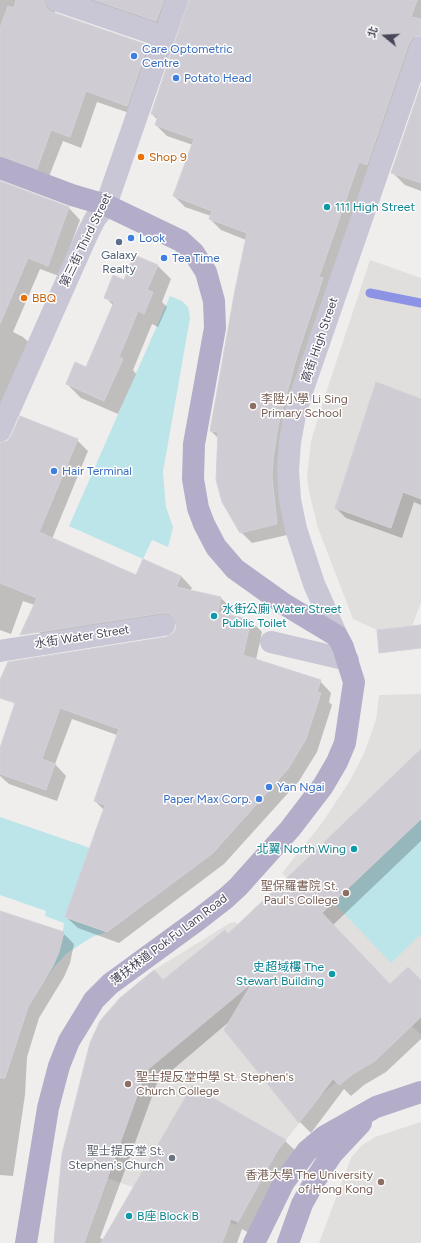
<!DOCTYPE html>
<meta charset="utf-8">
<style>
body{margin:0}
#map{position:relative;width:421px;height:1243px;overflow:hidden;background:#efeeec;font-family:Figtree,"Noto Sans TC",sans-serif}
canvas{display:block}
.north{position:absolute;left:365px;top:16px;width:40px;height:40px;-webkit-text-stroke:3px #fff;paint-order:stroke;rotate:288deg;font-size:11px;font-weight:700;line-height:16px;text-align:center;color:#494658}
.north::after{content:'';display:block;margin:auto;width:14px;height:18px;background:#494658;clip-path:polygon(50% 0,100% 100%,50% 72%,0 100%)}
</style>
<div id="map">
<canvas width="421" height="1243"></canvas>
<div class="north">北</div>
</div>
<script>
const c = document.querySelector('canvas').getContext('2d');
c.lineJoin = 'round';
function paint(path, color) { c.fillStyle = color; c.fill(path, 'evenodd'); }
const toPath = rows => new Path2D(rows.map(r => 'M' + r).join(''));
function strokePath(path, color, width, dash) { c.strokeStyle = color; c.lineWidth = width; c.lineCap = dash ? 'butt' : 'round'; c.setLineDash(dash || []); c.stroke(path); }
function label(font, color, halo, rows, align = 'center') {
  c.font = font + ' Figtree,"Noto Sans TC",sans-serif'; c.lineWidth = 3; c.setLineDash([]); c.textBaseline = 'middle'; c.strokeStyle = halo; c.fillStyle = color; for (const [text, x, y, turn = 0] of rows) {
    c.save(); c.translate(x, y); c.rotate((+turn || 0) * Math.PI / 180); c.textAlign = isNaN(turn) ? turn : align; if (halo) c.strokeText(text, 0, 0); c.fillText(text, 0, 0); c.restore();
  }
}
const education = toPath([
 [370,260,421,278,421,603,412,626,377,630,353,619,318,528,309,492,307,477,311,441,323,402],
 [421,694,421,1035,412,1026,375,1061,353,1074,339,1085,336,1082,313,1102,313,1104,297,1126,286,1140,285,1139,236,1225,61,1161,90,1043,100,1021,120,998,154,970,230,923,234,922,238,924,287,878,282,873,322,823,349,782,363,756,376,720,379,695],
 [421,1122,421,1243,319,1243,351,1158,361,1146,375,1137]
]);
const green = toPath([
 [170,296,182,301,188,307,190,318,163,472,166,507,173,527,168,547,152,540,143,559,69,526],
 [0,817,90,848,66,918,107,932,92,937,66,954,55,966,46,979,53,966,62,938,64,923,45,916,46,911,0,895],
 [421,819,421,934,391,963,334,903]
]);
const shadow = toPath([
 [0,0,62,0,55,8,55,14,148,46,159,57,138,116,97,102,81,148,63,141,48,179,0,174],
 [75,0,183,0,168,32],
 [190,0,421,0,421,23,405,68,308,368,287,535,252,543,241,532,218,438,211,431,246,240,221,230,210,219,211,216,185,207,174,196,193,145,167,136,156,125,158,120,152,114],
 [421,88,421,191,405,185,392,172],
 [0,184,69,208,80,220,59,276,40,269,13,332,23,337,35,348,0,437],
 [157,265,171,279,162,302,167,307,158,327,152,324,133,370,136,374,118,414,81,398,67,384,86,368,114,306,105,297,124,281],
 [421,400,421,505,414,502,402,538,346,518,336,508],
 [77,440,88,451,52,539,136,577,181,576,192,588,190,591,221,598,232,609,230,616,251,621,262,632,256,660,320,681,331,693,329,702,332,705,317,752,299,781,224,864,119,943,78,928,66,917,104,810,95,801,117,735,72,719,55,764,66,776,57,801,9,784,0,776,0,751,30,660,166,638,172,636,176,630,177,624,174,624,50,643,39,632,46,609,23,601,11,634,0,630,0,444],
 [421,751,421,841,333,925,390,985,421,981,421,1039,386,1072,364,1085,351,1096,344,1089,311,1133,300,1122,226,1030,230,1021,157,1083,100,1238,104,1240,193,1087,285,1141,297,1152,249,1233,242,1229,237,1243,55,1243,154,971,164,981,228,935],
 [0,920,63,933,74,944,70,963,64,977,39,1018,27,1057,25,1095,13,1176,0,1175]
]);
const stream = toPath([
 [370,293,421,303]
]);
const building = toPath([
 [16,0,44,0,46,8,52,12,148,45,127,106,86,91,70,137,51,130,37,169,0,156,0,28,8,6,14,8,16,0],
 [95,0,164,0,156,21,95,0],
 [189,0,417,0,411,17,421,19,421,35,413,37,409,43,367,165,359,162,319,277,323,278,297,356,278,426,273,459,272,477,277,524,240,533,222,502,216,480,218,432,210,431,235,290,247,233,209,219,212,211,173,196,194,139,155,125,158,116,151,114,189,0],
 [421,85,421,183,391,173,421,85],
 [0,181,69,207,48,266,28,258,0,324,0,181],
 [134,255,158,265,147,290,153,292,144,314,138,311,119,357,123,359,104,401,66,384,75,362,86,367,114,302,104,298,113,275,124,280,134,255],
 [376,382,421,399,421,499,403,492,391,528,335,508,376,382],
 [20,416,78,439,39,532,136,575,143,559,181,576,176,587,221,597,218,612,251,620,243,655,321,680,317,692,321,693,306,739,288,769,213,853,107,932,65,917,105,805,94,801,119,729,60,708,42,759,55,764,46,790,0,774,0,748,15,703,0,698,0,680,8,662,166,637,172,634,176,629,176,623,173,617,168,613,162,613,20,635,37,598,0,583,0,443,7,441,11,436,20,416],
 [421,625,421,648,379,653,377,630,421,625],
 [421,749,421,819,322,913,390,984,408,967,421,980,421,1017,375,1061,353,1074,339,1085,333,1079,299,1123,224,1030,252,983,146,1071,84,1243,54,1243,56,1218,62,1154,90,1043,100,1021,120,998,154,970,163,980,225,930,228,934,287,878,421,749],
 [0,911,64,932,59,952,53,966,28,1007,5,1078,0,1078,0,911],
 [192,1086,286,1140,278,1150,238,1222,231,1219,222,1243,101,1243,192,1086]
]);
const minor = toPath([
 [56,0,164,37],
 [0,431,87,235,95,219,106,205,177,0],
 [337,636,314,584,296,529,290,500,288,470,290,442,295,415,303,389,421,47],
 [271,642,348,660],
 [0,651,164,625]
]);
const major = toPath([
 [0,168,72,195,106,205,181,241,194,253,206,272,214,301,215,328,194,444,193,479,198,508,204,524,216,547,235,569,284,604,337,636,343,647,354,682,345,743,337,762,323,786,290,829,238,887,226,898,199,919,110,984,94,1000,69,1041,59,1066,48,1108,26,1243],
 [254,1243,284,1182,307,1151,325,1136,376,1107,421,1092],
 [288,1243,302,1204,317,1177,332,1154,361,1123]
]);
const markers = [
 [134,56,4,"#3f7fe0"],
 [176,78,4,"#3f7fe0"],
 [141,157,4,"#e8710a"],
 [327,207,4,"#0f9aa8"],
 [131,238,4,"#3f7fe0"],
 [119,242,4,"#5c6f8a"],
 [164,258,4,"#3f7fe0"],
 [24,298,4,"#e8710a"],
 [253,406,4,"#8d6e63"],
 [54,471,4,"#3f7fe0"],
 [214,616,4,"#0f9aa8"],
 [269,787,4,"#3f7fe0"],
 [259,799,4,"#3f7fe0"],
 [354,849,4,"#0f9aa8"],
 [346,893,4,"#8d6e63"],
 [332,974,4,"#0f9aa8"],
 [128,1084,4,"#8d6e63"],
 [172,1158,4,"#6b7280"],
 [381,1182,4,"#8d6e63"],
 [129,1216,4,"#0f9aa8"]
];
const shopNames = [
 ["Care Optometric",142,49],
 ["Centre",142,63],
 ["Potato Head",184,78],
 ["Look",139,238],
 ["Tea Time",172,258],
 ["Hair Terminal",62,471],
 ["Yan Ngai",277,787],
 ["Paper Max Corp.",251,799,"right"]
];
const foodNames = [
 ["Shop 9",149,157],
 ["BBQ",32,298]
];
const cultureNames = [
 ["111 High Street",335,207],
 ["水街公廁 Water Street",222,609],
 ["Public Toilet",222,623],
 ["北翼 North Wing",346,849,"right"],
 ["史超域樓 The",324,967,"right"],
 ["Stewart Building",324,981,"right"],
 ["B座 Block B",137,1216]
];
const streetNames = [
 ["第三街 Third Street",86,240,-64],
 ["高街 High Street",320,340,-71],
 ["水街 Water Street",82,637,-9],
 ["薄扶林道 Pok Fu Lam Road",169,940,-37]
];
const serviceNames = [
 ["Galaxy",119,255],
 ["Realty",119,269]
];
const educationNames = [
 ["李陞小學 Li Sing",261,399],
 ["Primary School",261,413],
 ["聖保羅書院 St.",338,886,"right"],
 ["Paul's College",338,900,"right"],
 ["聖士提反堂中學 St. Stephen's",136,1077],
 ["Church College",136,1091],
 ["香港大學 The University",373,1175,"right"],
 ["of Hong Kong",373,1189,"right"]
];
const worshipNames = [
 ["聖士提反堂 St.",164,1151],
 ["Stephen's Church",164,1165]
];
paint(education, '#e0dfdd');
paint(green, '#bce5ea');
paint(shadow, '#0003');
strokePath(stream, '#8c92e4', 9);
paint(building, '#cfccd4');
strokePath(building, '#d3d0d7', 1);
strokePath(minor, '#c9c6d5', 22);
strokePath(major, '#b3adc9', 22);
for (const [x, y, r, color] of markers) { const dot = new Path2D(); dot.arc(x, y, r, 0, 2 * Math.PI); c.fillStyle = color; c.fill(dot); strokePath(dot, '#fff', 1.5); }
label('12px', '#366cbe', '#fff', shopNames, 'left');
label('12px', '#c56008', '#fff', foodNames, 'left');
label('12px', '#0d838f', '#fff', cultureNames, 'left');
label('12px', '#494658', '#fff', streetNames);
label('12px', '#4e5e75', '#fff', serviceNames);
label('12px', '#785e54', '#fff', educationNames, 'left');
label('12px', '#5b616d', '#fff', worshipNames, 'right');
</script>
